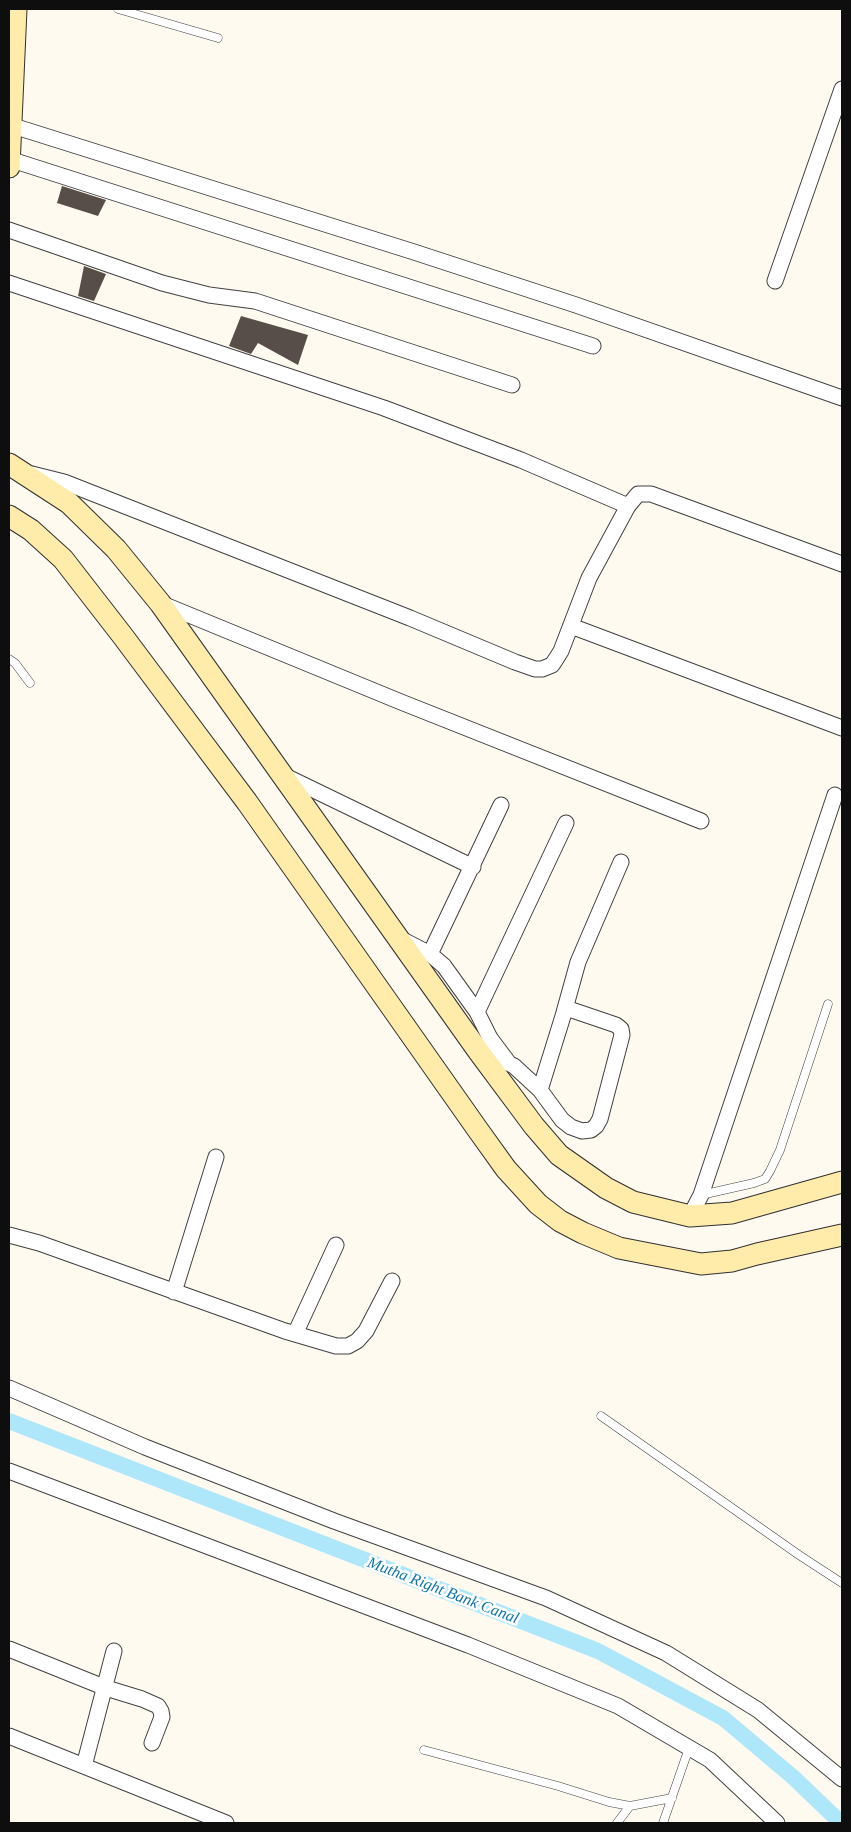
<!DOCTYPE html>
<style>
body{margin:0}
#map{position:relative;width:851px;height:1832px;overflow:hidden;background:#fffaef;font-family:Georgia,serif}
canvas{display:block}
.frame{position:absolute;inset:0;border:10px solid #0e0e0e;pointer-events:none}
</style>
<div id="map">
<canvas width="851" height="1832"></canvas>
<div class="frame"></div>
</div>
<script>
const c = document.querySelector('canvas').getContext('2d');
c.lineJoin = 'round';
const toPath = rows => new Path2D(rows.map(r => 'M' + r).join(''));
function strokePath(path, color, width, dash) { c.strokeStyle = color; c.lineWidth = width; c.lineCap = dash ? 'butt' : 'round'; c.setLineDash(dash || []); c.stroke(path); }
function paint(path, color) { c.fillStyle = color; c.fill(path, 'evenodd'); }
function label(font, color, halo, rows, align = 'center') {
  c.font = font + ' Georgia,serif'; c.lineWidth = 5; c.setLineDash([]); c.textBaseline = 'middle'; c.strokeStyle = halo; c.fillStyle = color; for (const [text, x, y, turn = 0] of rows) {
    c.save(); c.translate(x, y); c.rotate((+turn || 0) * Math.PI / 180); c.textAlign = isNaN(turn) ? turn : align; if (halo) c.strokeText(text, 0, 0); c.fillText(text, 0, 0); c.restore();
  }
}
const canal = toPath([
 [9,1421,598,1651,723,1718,793,1777,841,1823]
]);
const building = toPath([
 [62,186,106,200,98,216,57,203],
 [84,266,106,274,94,301,78,296],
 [241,316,308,335,298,365,258,343,251,354,229,346]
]);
const lane = toPath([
 [118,9,218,38],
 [9,659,15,663,30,683],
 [701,1195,754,1183,765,1179,770,1171,780,1150,828,1004],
 [601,1416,799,1555,842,1583],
 [424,1750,558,1786,609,1802,630,1806,672,1798],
 [617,1823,630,1806],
 [663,1823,689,1748]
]);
const street = toPath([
 [10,125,414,252,576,305,842,398],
 [9,159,593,346],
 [9,230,162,283,209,295,255,301,512,385],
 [775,281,842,89],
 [9,283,384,408,521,460,628,506],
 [32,474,64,482,410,618,515,662,535,669,542,669,552,665,556,659,561,651,589,578,628,506,638,494,651,494,842,564],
 [160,603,401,702,701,821],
 [571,626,842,728],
 [285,776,473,867],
 [401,939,430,954,444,966,477,1012,490,1038,508,1062],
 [430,954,501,805],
 [477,1012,566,823],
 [479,1052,499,1059,514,1066,540,1090,562,1120,571,1127,582,1131,591,1130,596,1126,600,1119,622,1035,621,1029,616,1025,566,1008],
 [540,1090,563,1016,578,962,621,862],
 [690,1216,701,1195,835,795],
 [9,1235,39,1243,285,1331,336,1346,348,1346,357,1341,366,1331,392,1281],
 [174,1292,216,1157],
 [295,1334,336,1245],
 [9,1388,145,1447,334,1521,546,1598,666,1653,758,1710,842,1779],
 [9,1471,468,1645,618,1706,710,1760,777,1823],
 [9,1649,106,1688,142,1699,158,1706,161,1711,162,1717,152,1743],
 [9,1736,226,1823],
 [84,1766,114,1651]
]);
const secondary = toPath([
 [9,167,16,9],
 [9,464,69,503,116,549,160,603,479,1052,534,1126,559,1155,606,1188,633,1202,690,1216,732,1213,842,1182],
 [9,516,31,530,63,559,122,635,247,802,478,1130,506,1169,538,1204,560,1221,583,1233,619,1248,701,1264,732,1261,757,1254,842,1235]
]);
const waterNames = [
 ["Mutha Right Bank Canal",443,1591,21]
];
strokePath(canal, '#afe7fa', 16);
paint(building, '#574d49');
strokePath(lane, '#414141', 9);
strokePath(street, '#414141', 17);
strokePath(secondary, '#303030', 23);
strokePath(lane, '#fff', 8);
strokePath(street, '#fff', 15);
strokePath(secondary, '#ffebaa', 21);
label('italic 16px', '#0e77a8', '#fff', waterNames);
</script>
